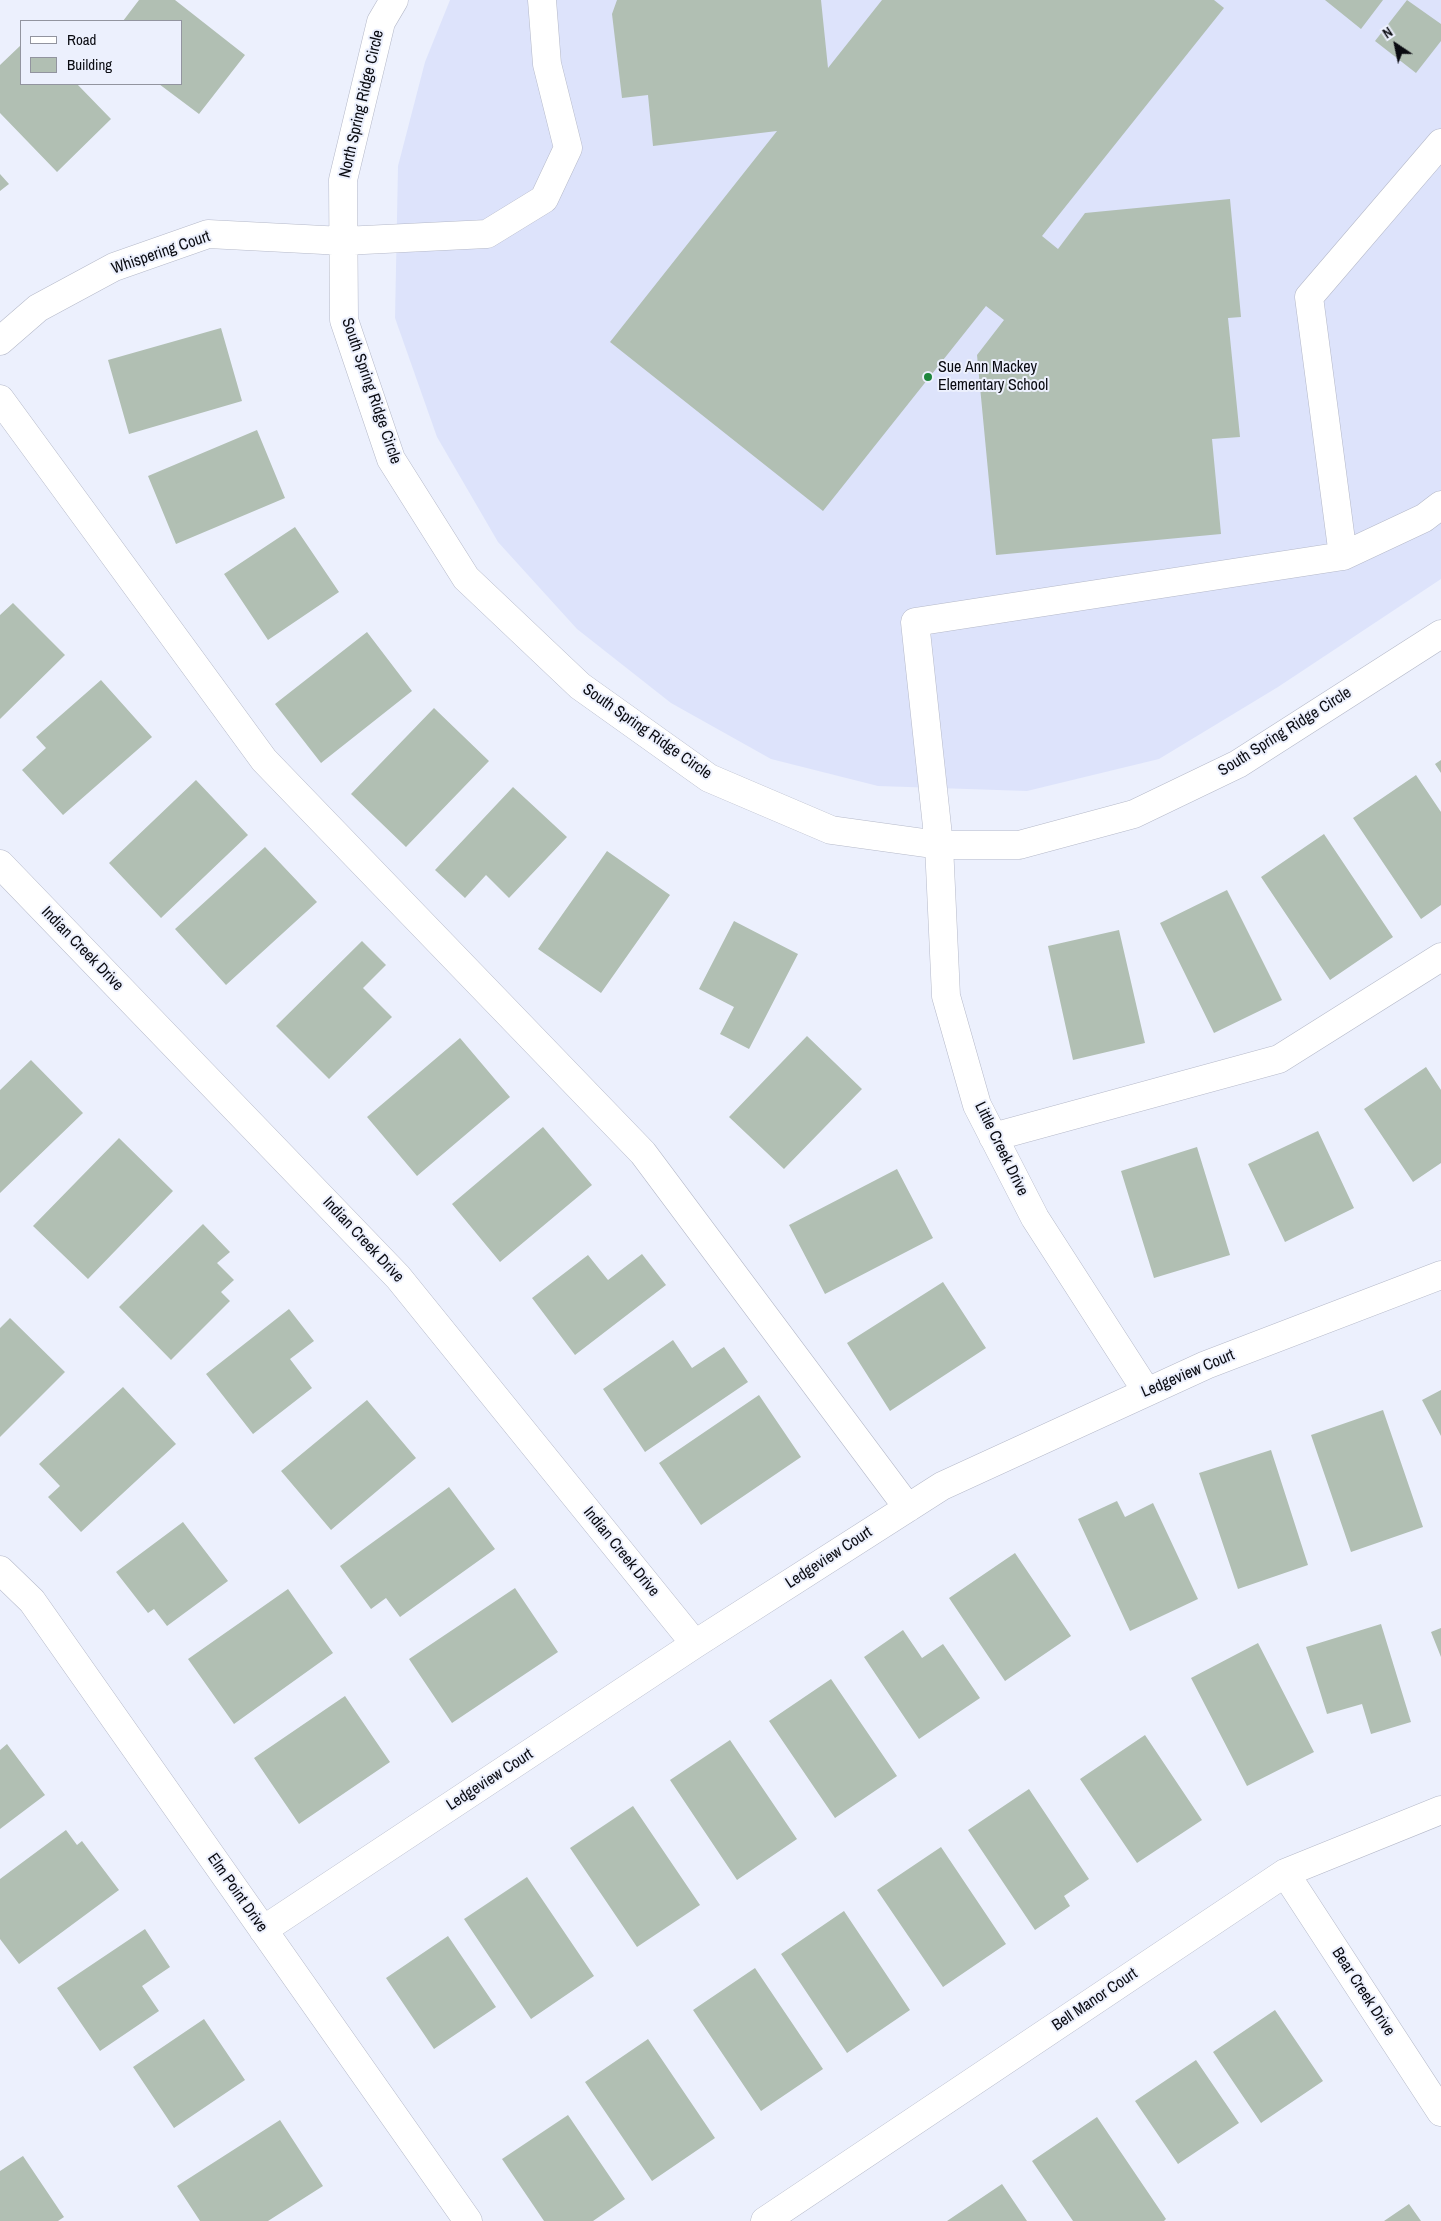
<!DOCTYPE html>
<style>
body{margin:0}
#map{position:relative;width:1441px;height:2221px;overflow:hidden;background:#ecf0fd;font-family:"Archivo Narrow",sans-serif}
canvas{display:block}
.legend{position:absolute;left:20px;top:20px;width:162px;height:65px;box-sizing:border-box;background:#ecf0fd;border:1px solid #92949f;margin:0;padding:6px 9px;list-style:none;font-size:15px;color:#0a0b11}
.legend li{display:flex;align-items:center;gap:10px;height:25px}
.legend b{width:25px;border:1px solid #92949f}
.north{position:absolute;left:1371px;top:20px;width:50px;height:50px;-webkit-text-stroke:4px #ecf0fd;paint-order:stroke;rotate:326deg;font-size:14px;font-weight:700;line-height:20px;text-align:center;color:#0a0b11}
.north::after{content:'';display:block;margin:auto;width:18px;height:22px;background:#0a0b11;clip-path:polygon(50% 0,100% 100%,50% 72%,0 100%)}
</style>
<div id="map">
<canvas width="1441" height="2221"></canvas>
<ul class="legend">
<li><b style="height:6px;background:#fff"></b>Road</li>
<li><b style="height:14px;background:#b1bfb3"></b>Building</li>
</ul>
<div class="north">N</div>
</div>
<script>
const c = document.querySelector('canvas').getContext('2d');
c.lineJoin = 'round';
function paint(path, color) { c.fillStyle = color; c.fill(path, 'evenodd'); }
const toPath = rows => new Path2D(rows.map(r => 'M' + r).join(''));
function strokePath(path, color, width, dash) { c.strokeStyle = color; c.lineWidth = width; c.lineCap = dash ? 'butt' : 'round'; c.setLineDash(dash || []); c.stroke(path); }
function label(font, color, halo, rows, align = 'center') {
  c.font = font + ' "Archivo Narrow",sans-serif'; c.lineWidth = 4; c.setLineDash([]); c.textBaseline = 'middle'; c.strokeStyle = halo; c.fillStyle = color; for (const [text, x, y, turn = 0] of rows) {
    c.save(); c.translate(x, y); c.rotate((+turn || 0) * Math.PI / 180); c.textAlign = isNaN(turn) ? turn : align; if (halo) c.strokeText(text, 0, 0); c.fillText(text, 0, 0); c.restore();
  }
}
const built = toPath([
 [450,0,1441,0,1441,579,1278,687,1159,759,1027,791,878,786,771,759,671,703,577,629,498,542,437,437,395,318,398,166,425,62]
]);
const building = toPath([
 [139,0,175,0,245,55,199,114,159,84,181,84,181,21,123,21],
 [617,0,821,0,828,68,882,0,1214,0,1224,8,1042,236,1058,249,1085,213,1230,199,1241,317,1228,318,1240,437,1212,439,1221,534,996,555,977,355,1004,320,986,306,823,511,610,342,777,131,653,146,648,95,622,98,612,14],
 [1325,0,1383,0,1361,29],
 [1407,0,1441,24,1441,41,1416,73,1375,41],
 [21,45,21,84,77,84,111,119,57,172,0,113,0,65],
 [0,174,9,184,0,191],
 [221,328,242,401,129,434,108,360],
 [257,430,285,498,176,544,148,476],
 [295,527,339,592,268,640,224,574],
 [13,603,65,655,0,719,0,615],
 [367,632,412,691,321,763,275,704],
 [101,680,152,737,63,815,22,770,46,748,36,737],
 [434,708,489,761,406,847,351,794],
 [1441,760,1441,773,1435,764],
 [1416,775,1441,812,1441,905,1421,919,1353,818],
 [196,780,248,835,161,918,109,863],
 [513,787,567,837,509,898,486,875,465,898,435,870],
 [1324,834,1393,937,1330,980,1261,877],
 [265,847,317,902,226,985,175,929],
 [607,851,670,895,601,993,538,949],
 [1227,890,1282,1000,1214,1033,1160,923],
 [734,921,798,954,749,1049,720,1034,734,1007,699,989],
 [1119,930,1145,1043,1073,1060,1048,946],
 [362,941,386,965,363,988,392,1017,329,1079,276,1026],
 [807,1036,862,1089,784,1169,729,1117],
 [460,1038,510,1097,417,1176,367,1117],
 [31,1060,83,1113,0,1193,0,1090],
 [1426,1067,1441,1090,1441,1163,1413,1182,1364,1109],
 [543,1127,592,1185,500,1262,452,1204],
 [1318,1131,1354,1208,1285,1242,1248,1164],
 [119,1138,173,1191,88,1279,33,1226],
 [1197,1147,1230,1255,1154,1278,1121,1171],
 [897,1169,933,1238,825,1294,789,1225],
 [203,1224,230,1252,217,1263,234,1280,221,1292,230,1301,171,1360,119,1307],
 [642,1254,666,1285,575,1355,532,1298,588,1255,608,1280],
 [943,1282,986,1348,890,1411,847,1343],
 [289,1309,314,1341,290,1359,312,1388,253,1434,206,1374],
 [10,1318,65,1372,0,1437,0,1328],
 [673,1340,692,1368,724,1347,748,1382,645,1452,603,1389],
 [123,1387,176,1444,81,1532,48,1497,60,1486,39,1464],
 [1441,1390,1441,1436,1422,1400],
 [759,1395,801,1457,701,1525,659,1463],
 [367,1400,416,1458,331,1530,281,1471],
 [1383,1410,1423,1527,1351,1552,1311,1435],
 [1271,1450,1308,1565,1238,1589,1199,1473],
 [449,1487,495,1549,400,1617,386,1598,371,1609,340,1566],
 [1117,1501,1125,1517,1153,1503,1198,1599,1130,1631,1078,1519],
 [183,1522,228,1581,167,1626,154,1609,148,1613,116,1572],
 [1015,1553,1071,1636,1005,1681,949,1598],
 [515,1588,558,1652,452,1723,409,1659],
 [288,1589,333,1653,234,1724,188,1659],
 [1381,1624,1411,1722,1371,1734,1362,1704,1327,1714,1306,1647],
 [1441,1628,1441,1657,1431,1632],
 [903,1630,922,1658,943,1644,980,1698,919,1739,864,1657],
 [1258,1643,1314,1752,1247,1786,1191,1678],
 [831,1679,897,1776,835,1818,769,1721],
 [345,1696,390,1762,299,1824,254,1758],
 [1145,1735,1202,1820,1137,1863,1080,1779],
 [730,1740,797,1839,737,1880,670,1780],
 [7,1744,45,1795,0,1829,0,1750],
 [1029,1789,1089,1879,1064,1896,1070,1906,1035,1930,968,1830],
 [633,1806,700,1905,637,1947,570,1848],
 [66,1830,77,1845,82,1841,119,1890,19,1964,0,1939,0,1879],
 [941,1847,1006,1944,943,1987,877,1890],
 [527,1877,594,1976,531,2019,464,1919],
 [844,1911,910,2010,847,2053,781,1954],
 [145,1929,170,1967,142,1986,159,2011,100,2051,57,1988],
 [448,1936,496,2007,434,2049,386,1978],
 [755,1968,823,2069,761,2111,693,2010],
 [1275,2010,1323,2081,1261,2123,1213,2052],
 [204,2019,245,2080,174,2128,133,2067],
 [648,2039,715,2138,652,2181,585,2082],
 [1196,2060,1239,2123,1178,2164,1135,2101],
 [568,2115,625,2199,593,2221,544,2221,502,2159],
 [1097,2117,1166,2219,1164,2221,1073,2221,1032,2161],
 [280,2120,323,2186,268,2221,200,2221,177,2186],
 [23,2156,64,2217,58,2221,0,2221,0,2171],
 [1002,2184,1027,2221,947,2221],
 [1409,2204,1421,2221,1384,2221]
]);
const minor = toPath([
 [394,0,381,22,343,180,344,320,391,459,466,578,580,686,709,778,831,830,939,845,1019,845,1134,814,1238,764,1441,634],
 [0,341,38,308,114,267,208,234,343,241,487,234,544,199,568,148,547,64,542,0],
 [0,399,264,760,643,1153,908,1508],
 [1343,556,1309,297,1441,143],
 [0,864,398,1277,695,1644],
 [993,1137,1279,1059,1441,957],
 [1147,1392,1035,1218,977,1105,946,996,939,845,915,622,1343,556,1424,518,1441,505],
 [0,1570,32,1601,468,2221],
 [1285,1873,1441,2112],
 [263,1930,695,1644,942,1486,1206,1365,1441,1275],
 [765,2221,1285,1873,1441,1810]
]);
const markers = [
 [928,377,5,"#1e863c"]
];
const streetNames = [
 ["North Spring Ridge Circle",362,104,-77],
 ["Whispering Court",161,253,-19],
 ["South Spring Ridge Circle",371,391,71],
 ["South Spring Ridge Circle",647,732,35],
 ["South Spring Ridge Circle",1285,732,-32],
 ["Indian Creek Drive",82,949,46],
 ["Little Creek Drive",1001,1149,64],
 ["Indian Creek Drive",363,1240,47],
 ["Ledgeview Court",1188,1374,-23],
 ["Indian Creek Drive",621,1552,51],
 ["Ledgeview Court",829,1558,-33],
 ["Ledgeview Court",490,1780,-33],
 ["Elm Point Drive",237,1893,55],
 ["Bear Creek Drive",1363,1992,57],
 ["Bell Manor Court",1095,2000,-34]
];
const poiNames = [
 ["Sue Ann Mackey",938,368],
 ["Elementary School",938,386]
];
paint(built, '#dde3fb');
paint(building, '#b1bfb3');
strokePath(minor, '#b5b9c9', 29);
strokePath(minor, '#fff', 28);
for (const [x, y, r, color] of markers) { const dot = new Path2D(); dot.arc(x, y, r, 0, 2 * Math.PI); c.fillStyle = color; c.fill(dot); strokePath(dot, '#ecf0fd', 2); }
label('16px', '#0a0b11', '#ecf0fd', streetNames);
label('16px', '#0a0b11', '#ecf0fd', poiNames, 'left');
</script>
